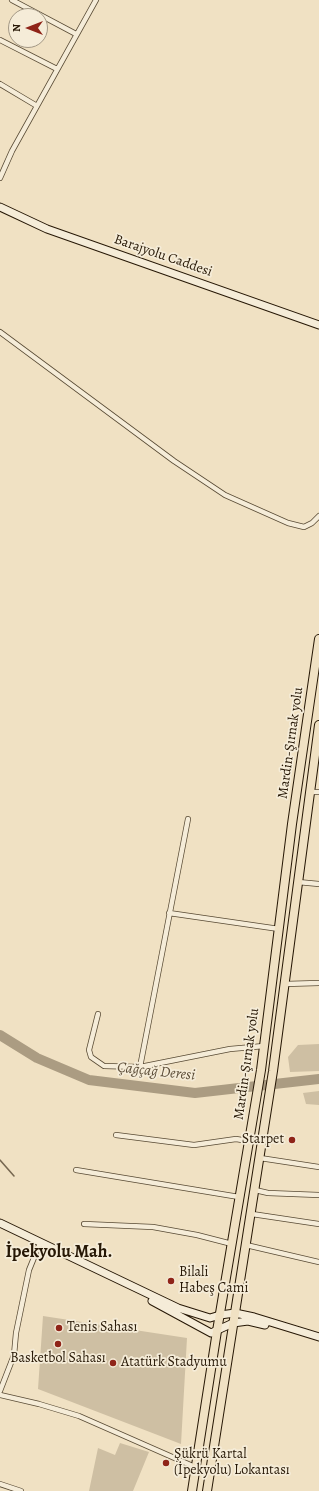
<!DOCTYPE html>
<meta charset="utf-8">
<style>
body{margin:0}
#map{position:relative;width:319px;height:1491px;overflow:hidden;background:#f0e1c3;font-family:Alegreya,serif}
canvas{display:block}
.north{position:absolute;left:8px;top:8px;width:40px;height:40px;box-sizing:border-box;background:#f5ecd8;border:1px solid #a29784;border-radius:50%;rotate:270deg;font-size:11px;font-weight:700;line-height:16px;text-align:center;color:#261705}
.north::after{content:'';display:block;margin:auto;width:14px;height:18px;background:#8f2418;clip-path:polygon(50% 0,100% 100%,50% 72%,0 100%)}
</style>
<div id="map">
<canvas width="319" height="1491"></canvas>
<div class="north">N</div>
</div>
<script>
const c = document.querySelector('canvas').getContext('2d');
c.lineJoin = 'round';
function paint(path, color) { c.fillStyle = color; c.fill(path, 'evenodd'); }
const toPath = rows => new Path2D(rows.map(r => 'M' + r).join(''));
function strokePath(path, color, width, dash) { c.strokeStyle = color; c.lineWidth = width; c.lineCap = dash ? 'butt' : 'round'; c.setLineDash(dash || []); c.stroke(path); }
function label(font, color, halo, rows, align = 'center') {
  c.font = font + ' Alegreya,serif'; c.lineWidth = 3.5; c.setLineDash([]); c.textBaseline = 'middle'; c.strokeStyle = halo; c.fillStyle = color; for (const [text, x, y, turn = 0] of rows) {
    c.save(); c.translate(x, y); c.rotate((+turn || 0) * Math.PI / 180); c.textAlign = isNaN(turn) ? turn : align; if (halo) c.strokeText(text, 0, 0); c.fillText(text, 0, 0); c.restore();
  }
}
const green = toPath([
 [319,1044,319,1071,290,1072,288,1057,298,1045],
 [319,1091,319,1105,306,1104,303,1093],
 [43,1316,187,1338,181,1444,38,1389],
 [120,1443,149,1452,133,1491,89,1491,98,1448,115,1455]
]);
const stream = toPath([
 [0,1160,14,1176]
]);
const river = toPath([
 [0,1035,37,1058,89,1080,195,1093,319,1079]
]);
const street = toPath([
 [12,0,76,34],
 [0,40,57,69],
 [0,84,37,106],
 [0,178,12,151,96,0],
 [0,332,174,461,225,495,288,523,304,527,312,523,319,516],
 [309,792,319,792],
 [298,882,319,884],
 [169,913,279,929],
 [285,984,319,983],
 [98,1014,89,1050,91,1057,104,1066,140,1067,230,1049,264,1046],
 [140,1067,188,819],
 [116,1135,194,1145,236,1139,248,1141],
 [260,1158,319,1167],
 [76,1170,239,1197],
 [255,1190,268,1193,319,1195],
 [252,1214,319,1224],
 [84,1224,153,1227,197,1235,232,1244],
 [246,1245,319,1262],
 [0,1391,14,1355,16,1333,29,1270,40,1243],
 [0,1395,39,1404,79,1416,195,1467],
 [0,1484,21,1491]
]);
const secondary = toPath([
 [0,207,47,229,319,325],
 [0,1223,178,1308,210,1318,220,1315,235,1313,254,1317,319,1337],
 [152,1301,211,1333,233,1323,248,1321,265,1325]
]);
const highway = toPath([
 [192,1491,217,1331,261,1070,292,824,319,639],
 [207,1491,273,1071,319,725]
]);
const markers = [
 [292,1140,4,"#8f2418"],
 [171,1281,4,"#8f2418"],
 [59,1328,4,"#8f2418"],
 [58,1344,4,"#8f2418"],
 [113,1363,4,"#8f2418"],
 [166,1463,4,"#8f2418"]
];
const streetNames = [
 ["Barajyolu Caddesi",163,256,19],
 ["Mardin-Şırnak yolu",291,743,-82],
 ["Mardin-Şırnak yolu",247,1064,-82]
];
const poiNames = [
 ["Starpet",284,1140,"right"],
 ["Bilali",179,1273],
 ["Habeş Cami",179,1289],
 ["Tenis Sahası",67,1328],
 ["Basketbol Sahası",58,1359,"center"],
 ["Atatürk Stadyumu",121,1363],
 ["Şükrü Kartal",174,1455],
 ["(İpekyolu) Lokantası",174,1471]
];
const waterNames = [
 ["Çağçağ Deresi",156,1072,6]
];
const districtNames = [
 ["İpekyolu Mah.",59,1253]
];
paint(green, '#cebfa3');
strokePath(stream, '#766750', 1.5);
strokePath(river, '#ab9c82', 10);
strokePath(street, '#584a34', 6);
strokePath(secondary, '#261705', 9);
strokePath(highway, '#261705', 10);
strokePath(street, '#f5ecd8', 4.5);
strokePath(secondary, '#f5ecd8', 7);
strokePath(highway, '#f0e1c3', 8);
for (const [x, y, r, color] of markers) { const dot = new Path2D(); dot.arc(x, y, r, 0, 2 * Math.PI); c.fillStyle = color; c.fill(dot); strokePath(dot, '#f5ecd8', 1.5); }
label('14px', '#261705', '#f5ecd8', streetNames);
label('14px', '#261705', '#f5ecd8', poiNames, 'left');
label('italic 15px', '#5b4c37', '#f5ecd8', waterNames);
label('bold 18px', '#261705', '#f5ecd8', districtNames);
</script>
